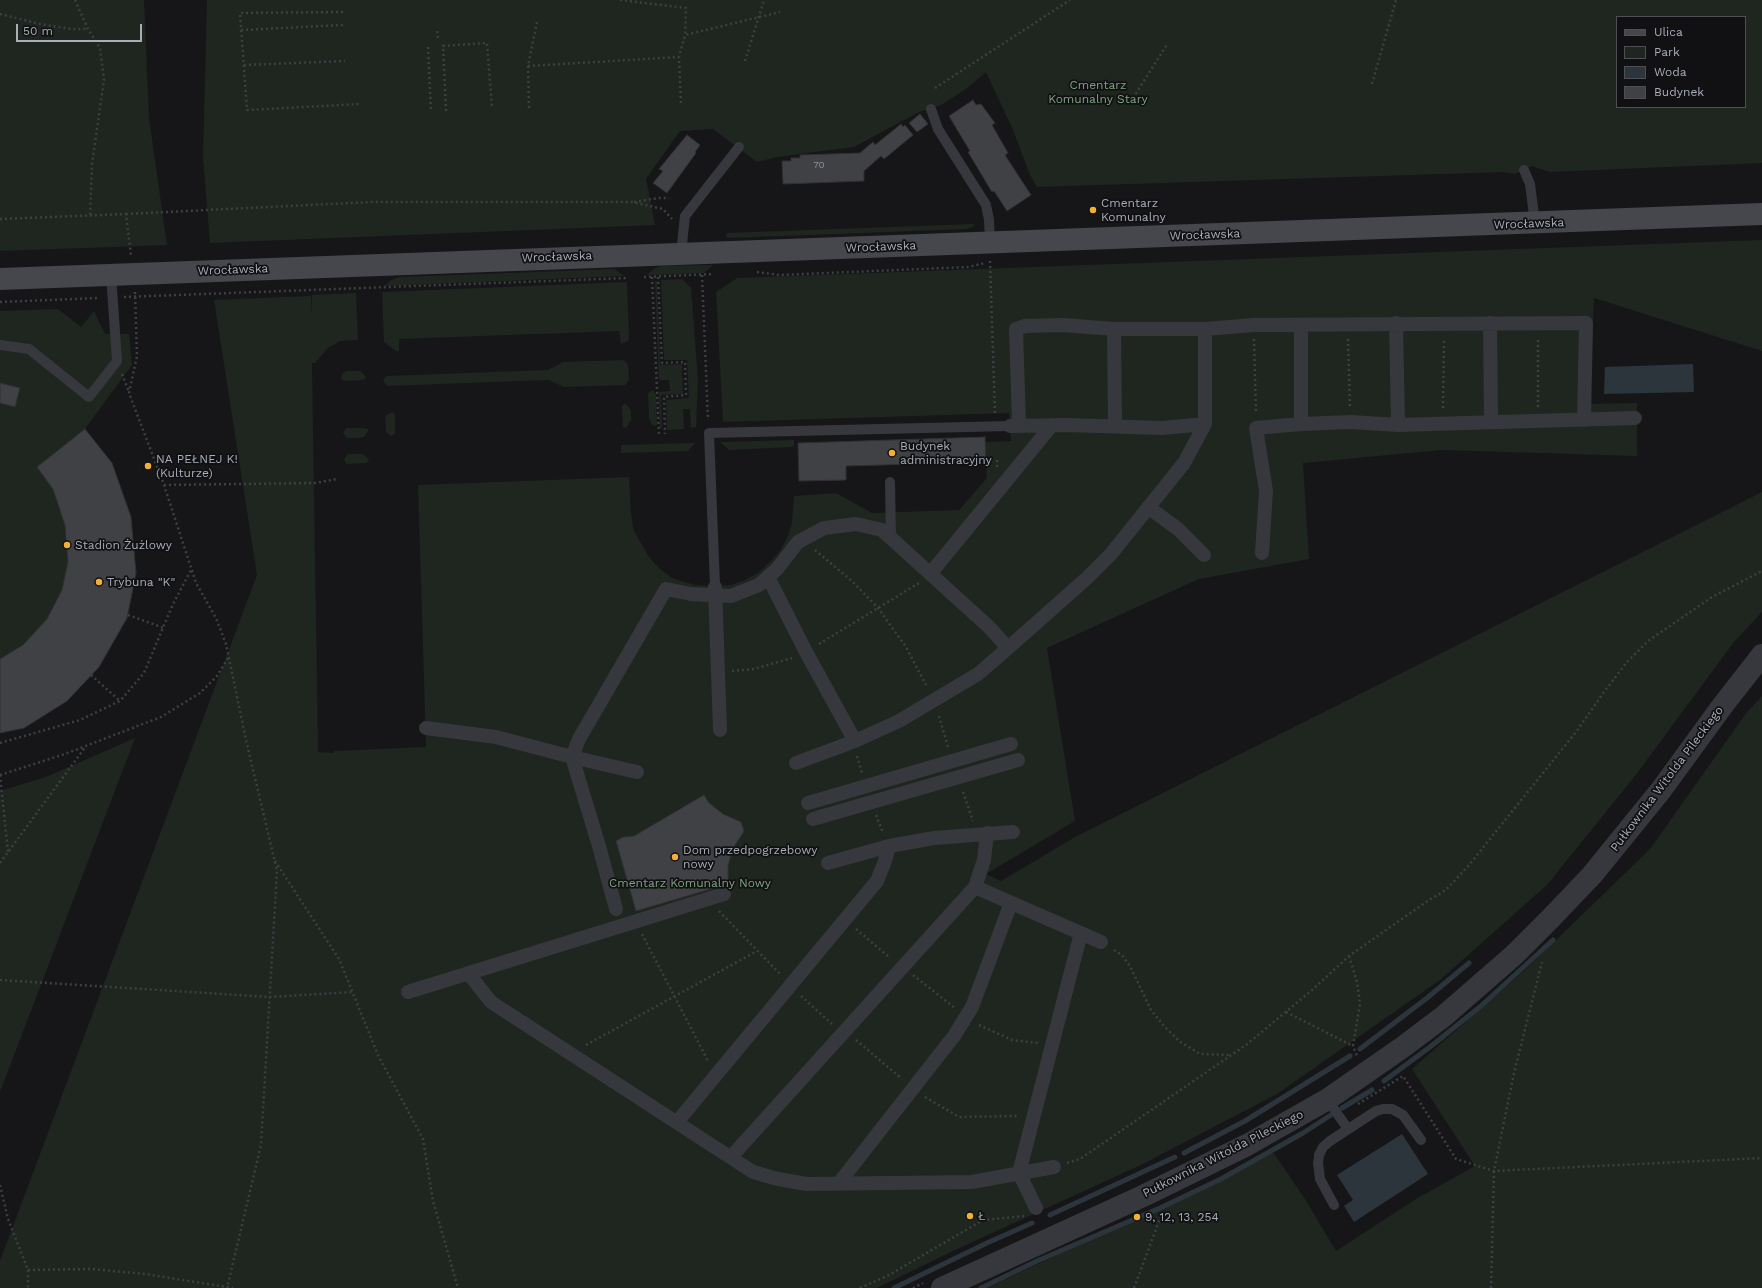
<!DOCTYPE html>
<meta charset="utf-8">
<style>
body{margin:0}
#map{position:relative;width:1762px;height:1288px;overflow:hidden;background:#161618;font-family:"Work Sans",sans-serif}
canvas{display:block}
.legend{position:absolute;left:1616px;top:16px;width:130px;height:92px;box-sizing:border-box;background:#111113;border:1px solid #4d4f55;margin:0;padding:5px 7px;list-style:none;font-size:12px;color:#a8adb8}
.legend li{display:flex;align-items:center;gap:8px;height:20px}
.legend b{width:20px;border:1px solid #4d4f55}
.scale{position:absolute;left:16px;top:24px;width:126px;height:18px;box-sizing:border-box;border:2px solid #a8adb8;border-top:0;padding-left:5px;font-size:12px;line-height:14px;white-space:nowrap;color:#a8adb8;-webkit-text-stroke:3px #111113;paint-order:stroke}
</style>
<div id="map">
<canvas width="1762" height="1288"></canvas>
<ul class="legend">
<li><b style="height:5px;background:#45474d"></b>Ulica</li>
<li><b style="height:11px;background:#1e261f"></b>Park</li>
<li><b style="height:11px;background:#2c353c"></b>Woda</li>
<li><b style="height:11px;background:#404145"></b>Budynek</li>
</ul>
<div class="scale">50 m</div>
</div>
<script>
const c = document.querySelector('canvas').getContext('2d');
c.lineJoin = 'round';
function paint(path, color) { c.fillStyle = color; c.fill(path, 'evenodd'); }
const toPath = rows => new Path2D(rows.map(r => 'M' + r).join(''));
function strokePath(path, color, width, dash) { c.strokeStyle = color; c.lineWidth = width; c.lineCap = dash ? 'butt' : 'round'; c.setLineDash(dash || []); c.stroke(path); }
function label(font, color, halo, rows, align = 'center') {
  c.font = font + ' "Work Sans",sans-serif'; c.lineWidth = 3.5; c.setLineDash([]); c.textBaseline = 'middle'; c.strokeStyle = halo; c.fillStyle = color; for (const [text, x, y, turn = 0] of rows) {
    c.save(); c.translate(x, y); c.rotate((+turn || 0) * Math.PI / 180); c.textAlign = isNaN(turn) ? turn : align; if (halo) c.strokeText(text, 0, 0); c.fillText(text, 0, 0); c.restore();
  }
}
const green = toPath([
 [0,0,144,0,149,118,167,245,0,251],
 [207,0,1762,0,1762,163,1550,172,1532,166,1515,174,1503,172,1037,187,1030,175,1013,130,986,72,966,89,941,105,919,112,854,147,777,157,757,162,713,129,680,131,646,179,655,225,210,243,203,157],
 [1617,17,1745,17,1745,107,1617,107],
 [975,224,972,227,966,229,727,238,726,233],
 [1762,240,1762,351,1594,298,1590,404,1637,403,1637,456,1442,450,1303,463,1309,559,1199,579,1047,648,1075,821,986,874,1001,881,1075,837,1762,492,1762,612,1734,642,1635,776,1547,885,1440,980,1277,1094,1143,1164,955,1250,877,1288,0,1288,0,1261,257,575,214,300,311,296,312,316,312,295,356,293,358,340,340,341,328,348,315,363,312,363,318,752,334,753,334,751,426,747,418,485,629,477,631,514,634,531,649,557,659,568,672,578,695,585,715,586,731,585,745,580,758,573,770,562,780,551,787,538,792,523,794,496,836,493,872,513,959,510,987,478,985,442,1011,441,1009,413,723,422,716,292,737,278],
 [713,265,704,273,647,275,655,268,661,266],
 [615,269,624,276,384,286,391,280,399,277],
 [682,279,691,288,698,379,696,427,691,428,690,409,683,409,684,429,667,430,666,400,689,398,687,360,664,360,661,280],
 [655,281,657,281,660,365,682,364,683,394,661,395,662,428,660,428,659,392,670,391,669,380,659,380],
 [627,282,629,338,628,341,621,344,619,331,399,339,399,351,396,351,384,342,382,292],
 [58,309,81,327,94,311,105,334,129,334,132,365,85,429,136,573,127,618,99,667,67,701,24,728,0,733,0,311],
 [624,360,628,365,629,380,625,385,564,387,548,380,387,386,383,381,386,376,548,370,563,362],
 [346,371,361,371,366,377,364,380,343,381,341,378,342,374],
 [653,390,656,394,657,425,655,426,651,424,649,418,648,393],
 [624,404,627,405,631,411,631,420,626,428,623,427,622,406],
 [393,412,395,415,395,434,391,436,386,432,385,416],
 [346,428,364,428,368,429,368,431,364,437,359,438,347,438,343,433],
 [794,440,794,446,791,447,729,450,720,442],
 [695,443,688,451,621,453,621,445],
 [348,454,363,454,369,459,367,463,346,464,344,459],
 [1762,696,1762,1288,987,1288,1112,1229,1163,1207,1273,1152,1305,1199,1336,1251,1416,1199,1475,1166,1412,1069,1525,970,1650,849,1747,712],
 [135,738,0,1092,0,791,46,777]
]);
const water = toPath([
 [1693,364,1694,392,1604,394,1605,367],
 [1402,1134,1428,1174,1354,1222,1344,1206,1353,1200,1337,1175]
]);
const stream = toPath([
 [1360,1049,1427,998,1469,963],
 [1384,1081,1430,1047,1481,1006,1553,940],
 [1342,1108,1372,1090],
 [1184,1153,1245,1121,1350,1056],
 [1050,1215,1175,1157],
 [894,1288,987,1243,1032,1223],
 [981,1288,1037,1261,1160,1208,1221,1179,1303,1133,1331,1115]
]);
const building = toPath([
 [973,100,976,105,981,104,995,123,992,125,1008,153,1005,155,1031,195,1007,211,994,191,992,192,968,152,970,151,949,116,973,100],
 [920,114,928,124,917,132,909,123,920,114],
 [901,124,903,127,905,125,913,135,884,159,881,156,864,171,864,181,783,184,782,161,791,161,791,158,800,158,800,155,860,153,873,142,875,145,901,124],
 [687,135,700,145,695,152,696,153,667,193,653,183,663,171,659,169,687,135],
 [0,383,20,388,15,407,0,403,0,383],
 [85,429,112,463,131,517,136,573,127,618,99,667,67,701,24,728,0,733,0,659,23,645,47,619,62,590,68,562,65,525,53,489,37,467,85,429],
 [985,437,986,462,846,466,846,480,799,481,798,443,985,437],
 [704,795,709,803,723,814,741,822,744,831,733,848,728,866,728,884,636,911,616,841,623,837,634,836,704,795]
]);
const path = toPath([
 [75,0,88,29,100,48,104,80,92,164,90,216],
 [620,0,686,8,685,35,780,12],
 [343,12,240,13,247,110,360,104],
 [0,14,40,24,71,29,88,29],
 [241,30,343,25],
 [437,31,438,38],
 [428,47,431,112],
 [745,61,764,0],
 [244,65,345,61],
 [528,66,679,57],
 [1372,84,1396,0],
 [935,88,1070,0],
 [1133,98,1168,43],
 [681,103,679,57,685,35],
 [529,108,528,66,537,22],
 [446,111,443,46,487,43,492,108],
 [634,202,659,198,669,198],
 [126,214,371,202,632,202,663,209,672,219],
 [0,219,126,214,131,255],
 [990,261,995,414],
 [757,272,779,275,968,267,985,263],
 [702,275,708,420],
 [644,277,714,274],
 [652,277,659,434],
 [658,277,662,363,685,362,686,395,664,397,665,434],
 [135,292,137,356,129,393,164,485,196,583,216,618,226,644,246,740,277,871,261,1145,227,1288],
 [124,297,627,278],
 [0,302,99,298],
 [1254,339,1256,414],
 [1348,339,1350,408],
 [122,374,129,392],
 [1538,407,1538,338],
 [1443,408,1444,339],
 [997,460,997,468],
 [164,485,315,483,337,479],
 [815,550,853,582,878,608,906,647,927,687],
 [128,615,164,628],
 [819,644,919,583],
 [732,671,754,669,792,658],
 [91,675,120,701],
 [939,716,948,747],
 [0,743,80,720,120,701,144,673,173,604,191,570],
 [857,756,862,773],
 [0,775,65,754,161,717,200,693,217,676,228,658],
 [0,775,8,852],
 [963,792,973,821],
 [876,815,883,833],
 [275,861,339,959,378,1055,423,1139,433,1201,458,1288],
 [0,863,86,746],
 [719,911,780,974],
 [856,929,890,958],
 [642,934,708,1061],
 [1114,950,1122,955,1130,966,1151,1010,1164,1026,1179,1041,1200,1054,1231,1055],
 [1349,956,1357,982,1360,1004,1353,1046,1357,1056],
 [913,975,955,1008],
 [0,980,270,997,353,992],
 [801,996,832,1024],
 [1286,1012,1353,1046],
 [979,1025,1012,1040,1038,1043],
 [856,1040,902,1079],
 [586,1045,757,951],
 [925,1097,959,1117,1019,1116],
 [1358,1104,1403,1076,1456,1159,1494,1171,1762,1158],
 [1067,1163,1080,1159,1246,1045,1311,991,1349,956,1429,900,1446,890,1469,865,1576,732,1604,692,1627,662,1648,641,1712,597,1762,571],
 [0,1185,8,1219,28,1270,28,1288],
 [28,1270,91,1269,145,1274,233,1288],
 [860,1288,889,1275,983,1220,1024,1216],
 [913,1288,923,1283],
 [1134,1288,1162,1213],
 [1491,1288,1494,1171,1514,1073,1542,962]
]);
const service = toPath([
 [931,109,938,129,986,205,989,220,990,243],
 [1524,170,1530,184,1535,223],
 [681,253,685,216,739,147],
 [0,345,29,349,89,397,117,361,111,274],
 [890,482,891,538],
 [715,586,709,433,1010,426],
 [1327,1099,1348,1129],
 [1334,1205,1320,1179,1318,1163,1319,1155,1323,1147,1330,1141,1376,1111,1383,1109,1392,1109,1403,1115,1421,1140]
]);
const pedestrian = toPath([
 [1396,323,1398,425],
 [1490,323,1491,422],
 [1301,325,1301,424],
 [1114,329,1115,426],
 [1019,425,1016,329,1025,326,1063,325,1114,329,1205,329,1254,325,1586,323,1584,420],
 [1010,426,1066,425,1162,428,1205,424],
 [1148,507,1178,529,1204,555],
 [1262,553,1266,491,1256,428,1301,424,1351,422,1398,425,1635,418],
 [930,574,1052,425],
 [768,577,806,652,855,741],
 [715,587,720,730],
 [1008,648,1087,578,1111,554,1184,463,1205,424,1205,329],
 [426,728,496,737,572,757,637,772],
 [808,803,1011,744],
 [813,819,1018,760],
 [987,833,984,860,975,887,1101,942],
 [828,863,889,846,934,838,1013,832],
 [616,909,599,846,572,757,579,739,666,589,691,594,731,596,759,585,777,569,798,542,824,528,856,524,882,530,989,627,1008,648,978,674,899,721,855,741,796,763],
 [468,973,491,1002,753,1172,778,1179,807,1184,972,1182,1054,1167],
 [408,992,724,894],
 [677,1122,877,881,885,861,889,846],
 [731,1157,975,887],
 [839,1183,954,1036,972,1007,1011,903],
 [1036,1208,1019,1173,1081,933]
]);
const tertiary = toPath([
 [942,1288,1143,1196,1247,1145,1328,1099,1403,1047,1444,1016,1514,955,1551,918,1592,875,1661,790,1723,705,1762,655]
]);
const secondary = toPath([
 [0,279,1762,214]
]);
const markers = [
 [1093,210,4,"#f2b134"],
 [892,453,4,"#f2b134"],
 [148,466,4,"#f2b134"],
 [67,545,4,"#f2b134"],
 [99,582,4,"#f2b134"],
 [675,857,4,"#f2b134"],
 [970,1216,4,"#f2b134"],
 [1137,1217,4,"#f2b134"]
];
const numberNames = [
 ["70",819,165]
];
const parkNames = [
 ["Cmentarz",1098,85],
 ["Komunalny Stary",1098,99],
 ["Cmentarz Komunalny Nowy",690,883]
];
const poiNames = [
 ["Cmentarz",1101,203],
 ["Komunalny",1101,217],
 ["Budynek",900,446],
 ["administracyjny",900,460],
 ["NA PEŁNEJ K!",156,459],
 ["(Kulturze)",156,473],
 ["Stadion Żużlowy",75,545],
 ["Trybuna \"K\"",107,582],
 ["Dom przedpogrzebowy",683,850],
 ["nowy",683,864],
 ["Ł",978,1216],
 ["9, 12, 13, 254",1145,1217]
];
const streetNames = [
 ["Wrocławska",1529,224,-2],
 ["Wrocławska",1205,235,-2],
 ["Wrocławska",881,247,-2],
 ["Wrocławska",557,257,-2],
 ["Wrocławska",233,270,-2],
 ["Pułkownika Witolda Pileckiego",1667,779,-53],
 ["Pułkownika Witolda Pileckiego",1223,1154,-27]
];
paint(green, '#1e261f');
paint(water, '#2c353c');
strokePath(stream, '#2c353c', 5);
paint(building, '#404145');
strokePath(building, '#303034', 1);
strokePath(path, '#3d3f44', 2.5, [2, 3]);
strokePath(service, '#37383d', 10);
strokePath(pedestrian, '#37383d', 14);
strokePath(tertiary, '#37383d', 22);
strokePath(secondary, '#45474d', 22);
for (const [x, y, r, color] of markers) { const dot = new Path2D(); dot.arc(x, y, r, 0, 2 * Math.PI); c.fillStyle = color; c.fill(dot); strokePath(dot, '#111113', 1.5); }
label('10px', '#8e929b', null, numberNames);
label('12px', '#7fa381', '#111113', parkNames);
label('12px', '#a8adb8', '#111113', poiNames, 'left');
label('12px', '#a8adb8', '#111113', streetNames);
</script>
